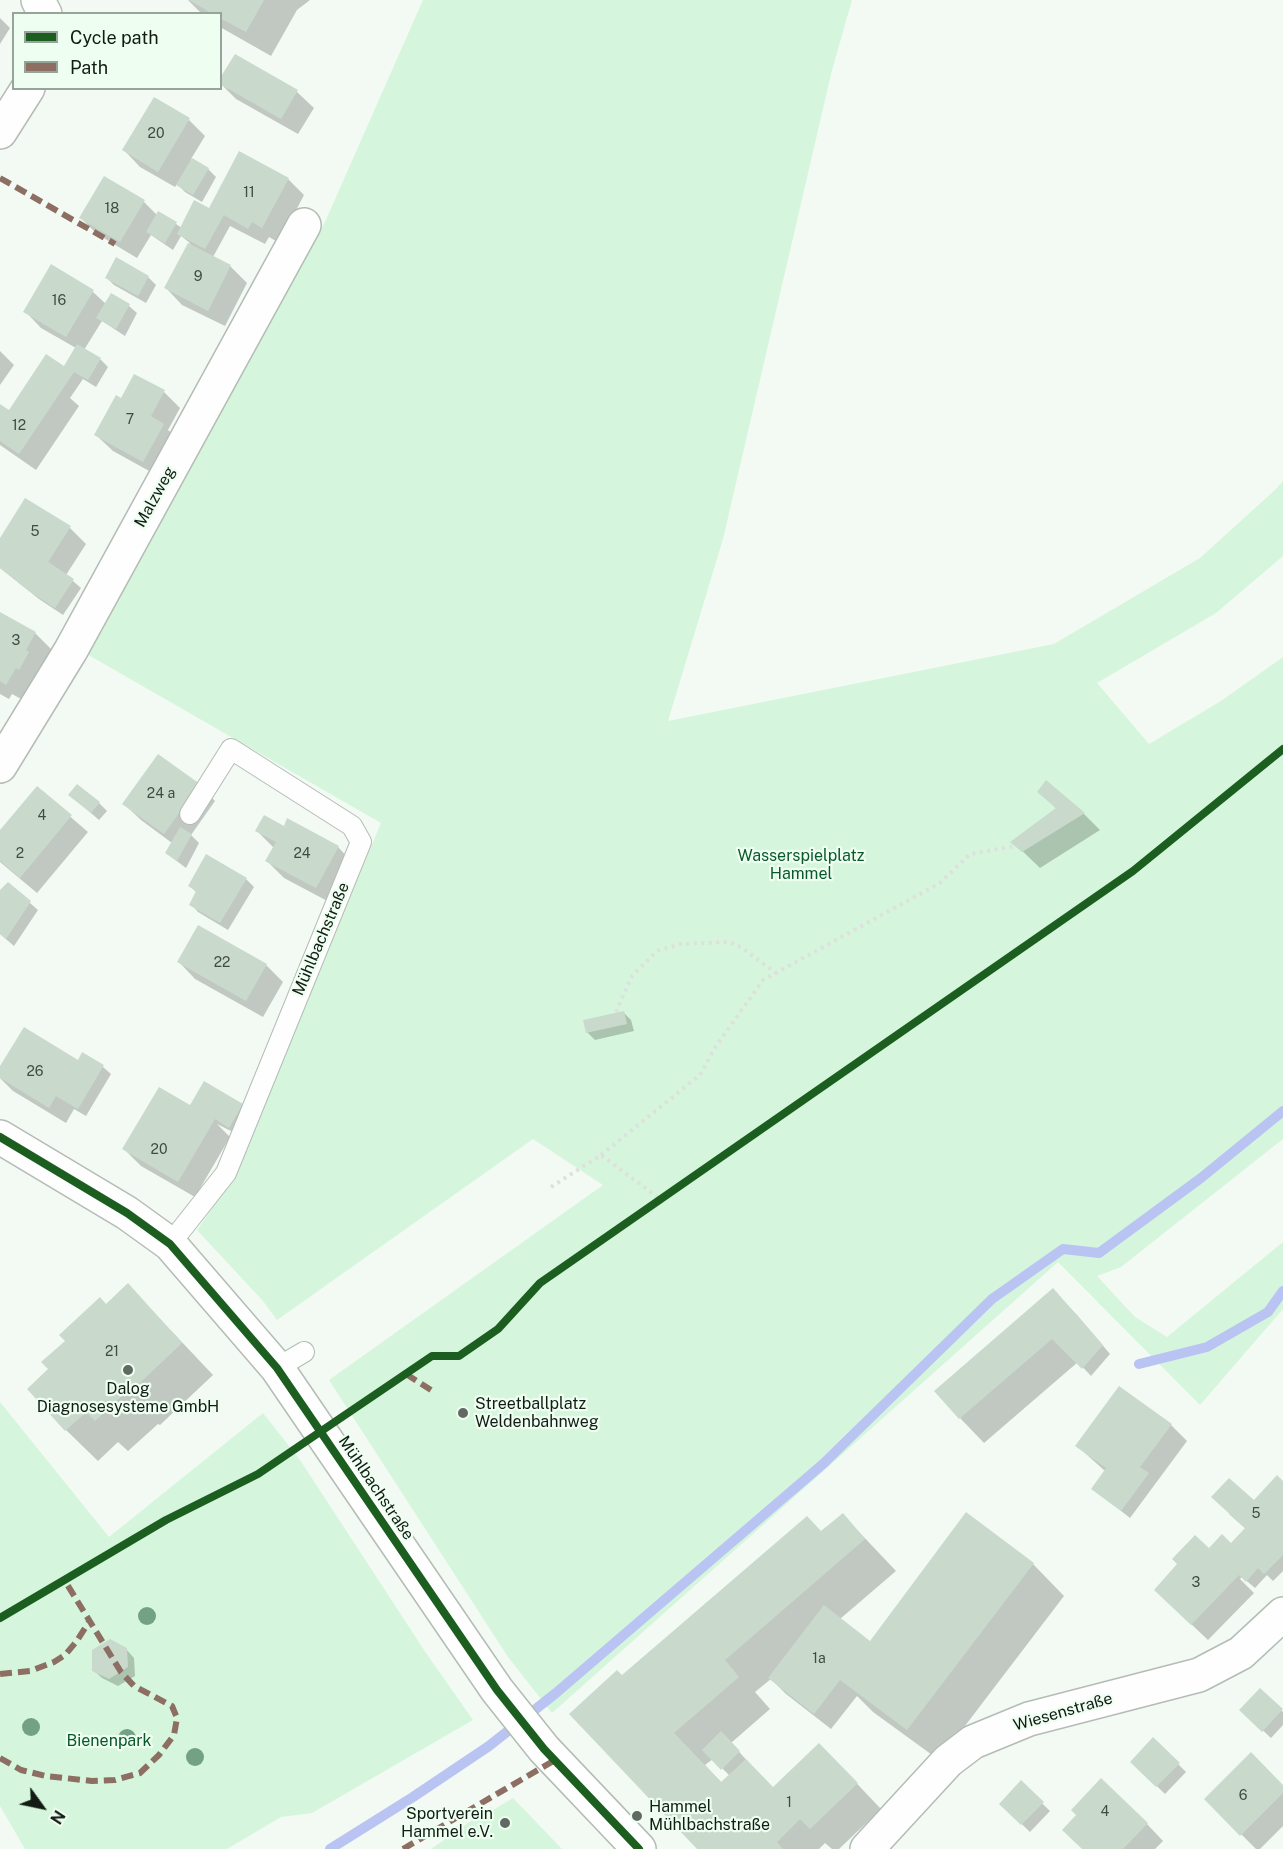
<!DOCTYPE html>
<meta charset="utf-8">
<style>
body{margin:0}
#map{position:relative;width:1283px;height:1849px;overflow:hidden;background:#f2faf3;font-family:"Public Sans",sans-serif}
canvas{display:block}
.legend{position:absolute;left:12px;top:12px;width:210px;height:78px;box-sizing:border-box;background:#eefef1;border:2px solid #96a499;margin:0;padding:8px 10px;list-style:none;font-size:18px;color:#121c15}
.legend li{display:flex;align-items:center;gap:12px;height:30px}
.legend b{width:30px;border:2px solid #96a499}
.north{position:absolute;left:12px;top:1777px;width:60px;height:60px;-webkit-text-stroke:4px #eefef1;paint-order:stroke;rotate:123deg;font-size:16px;font-weight:700;line-height:24px;text-align:center;color:#121c15}
.north::after{content:'';display:block;margin:auto;width:21px;height:27px;background:#121c15;clip-path:polygon(50% 0,100% 100%,50% 72%,0 100%)}
</style>
<div id="map">
<canvas width="1283" height="1849"></canvas>
<ul class="legend">
<li><b style="height:8px;background:#1b5e20"></b>Cycle path</li>
<li><b style="height:8px;background:#8d6e63"></b>Path</li>
</ul>
<div class="north">N</div>
</div>
<script>
const c = document.querySelector('canvas').getContext('2d');
c.lineJoin = 'round';
function paint(path, color) { c.fillStyle = color; c.fill(path, 'evenodd'); }
const toPath = rows => new Path2D(rows.map(r => 'M' + r).join(''));
function strokePath(path, color, width, dash) { c.strokeStyle = color; c.lineWidth = width; c.lineCap = dash ? 'butt' : 'round'; c.setLineDash(dash || []); c.stroke(path); }
function label(font, color, halo, rows, align = 'center') {
  c.font = font + ' "Public Sans",sans-serif'; c.lineWidth = 4.5; c.setLineDash([]); c.textBaseline = 'middle'; c.strokeStyle = halo; c.fillStyle = color; for (const [text, x, y, turn = 0] of rows) {
    c.save(); c.translate(x, y); c.rotate((+turn || 0) * Math.PI / 180); c.textAlign = isNaN(turn) ? turn : align; if (halo) c.strokeText(text, 0, 0); c.fillText(text, 0, 0); c.restore();
  }
}
const green = toPath([
 [423,0,852,0,832,70,723,539,668,721,1054,644,1200,558,1276,489,1283,481,1283,556,1216,613,1097,683,1149,744,1221,701,1283,657,1283,1139,1121,1267,1097,1276,1135,1317,1167,1337,1283,1242,1283,1309,1200,1405,1058,1262,552,1713,508,1657,329,1380,603,1185,533,1139,277,1320,263,1301,197,1230,233,1178,381,823,85,653,325,222],
 [0,1402,109,1537,263,1413,300,1460,426,1653,473,1720,312,1813,281,1817,227,1849,25,1849,0,1806],
 [513,1798,562,1849,431,1849,491,1807,493,1810]
]);
const shadow = toPath([
 [188,0,310,0,297,10,271,56,220,27,220,14,202,14],
 [0,18,10,28,0,44],
 [236,56,297,92,314,108,298,134,236,99,220,83],
 [189,120,205,136,191,159,208,169,216,177,202,202,185,192,177,184,175,187,140,167,124,150],
 [288,179,304,195,279,243,269,237,265,244,230,226,213,257,230,266,247,283,225,326,182,305,166,288,190,243,181,236,173,250,151,235,137,258,97,234,81,218,144,202,157,215,159,213,182,228],
 [52,267,93,292,106,304,112,295,129,306,137,313,125,336,102,321,84,350,100,359,108,367,96,387,83,379,70,398,79,406,36,470,0,445,0,406,9,412,65,369,76,348,41,328,25,311],
 [148,277,156,285,146,303,114,285,107,278],
 [0,351,14,365,0,385],
 [164,392,180,408,168,430,180,441,160,477,113,451,96,435,122,400],
 [70,528,86,544,66,575,81,588,63,615,39,599,0,568,0,540],
 [0,613,35,633,52,650,23,700,12,694,9,699,0,694],
 [199,785,215,801,191,835,199,843,186,868,166,853,172,843,141,820,124,804],
 [37,788,88,832,37,893,0,862,0,833],
 [1039,792,1084,814,1100,830,1040,868,1013,842,1057,809],
 [70,795,99,803,107,811,99,820],
 [285,828,338,847,354,864,333,904,284,878,267,861,274,848,257,831],
 [246,879,254,887,228,930,198,912,191,904,197,893,190,886],
 [8,884,38,910,14,946,0,934,0,892],
 [199,928,267,966,283,982,263,1017,195,979,179,962],
 [623,1012,631,1020,634,1031,595,1040,587,1032],
 [83,1054,103,1067,111,1074,86,1116,74,1109,66,1123,13,1091,0,1078,0,1069,78,1062],
 [242,1105,250,1113,237,1134,217,1124,230,1137,195,1197,141,1166,124,1149,196,1111],
 [128,1285,213,1375,160,1425,158,1424,128,1451,118,1442,98,1461,66,1430,50,1369,106,1306],
 [1053,1290,1077,1315,1110,1354,1091,1376,1078,1362,984,1443,960,1418],
 [1171,1425,1187,1441,1130,1518,1093,1489,1105,1471,1077,1446],
 [1283,1483,1283,1571,1273,1581,1267,1575,1255,1588,1242,1577,1240,1579,1254,1593,1208,1640,1172,1606,1215,1555,1231,1545,1246,1529,1229,1514,1254,1502],
 [843,1515,896,1571,840,1619,870,1642,1033,1564,1064,1596,939,1760,873,1712,857,1696,831,1729,786,1694,771,1679,755,1692,770,1709,731,1743,773,1789,843,1769,881,1809,839,1849,832,1849,825,1843,819,1849,699,1849,622,1677],
 [713,1759,730,1776,722,1783,705,1765],
 [126,1649,134,1658,135,1676,118,1686,102,1678,93,1670],
 [1260,1690,1283,1712,1283,1725,1271,1738,1241,1710],
 [1153,1739,1186,1772,1165,1794,1132,1762],
 [1021,1783,1050,1811,1030,1832,1001,1804],
 [1283,1787,1283,1826,1260,1849,1256,1849,1206,1799],
 [1147,1824,1163,1841,1155,1849,1083,1849]
]);
const stream = toPath([
 [1139,1364,1207,1347,1268,1312,1283,1291],
 [330,1849,413,1797,489,1746,556,1693,823,1464,992,1299,1063,1249,1099,1253,1201,1178,1283,1111]
]);
const building = toPath([
 [189,0,264,0,246,32,220,18,220,14,213,14],
 [235,54,298,90,281,119,220,84,220,78],
 [154,97,190,118,158,172,122,150],
 [239,151,289,178,262,228,252,222,248,229,224,215,205,249,177,234,194,200,209,208],
 [192,158,209,168,193,195,176,185],
 [104,176,145,200,120,242,79,218],
 [158,211,177,222,165,243,146,232],
 [188,243,231,265,208,311,164,288],
 [116,257,149,276,138,296,105,278],
 [51,264,94,290,66,337,23,312],
 [111,293,130,304,116,329,96,318],
 [77,344,101,358,88,380,74,372,19,454,0,441,0,404,9,410,46,354,64,366],
 [134,374,165,390,151,416,164,424,143,462,94,435,116,395,121,398],
 [25,498,71,526,48,562,74,579,55,608,29,591,0,568,0,538],
 [0,612,36,632,26,650,29,652,19,670,16,668,6,685,0,681],
 [158,754,200,784,164,834,122,804],
 [1046,780,1085,813,1022,852,1010,842,1056,808,1037,792],
 [77,784,100,802,91,813,68,795],
 [37,786,72,815,20,878,0,861,0,830],
 [264,815,284,826,287,818,339,846,316,888,265,861,276,842,255,831],
 [180,827,192,834,177,861,165,853],
 [206,854,247,878,220,923,189,905,196,891,188,886],
 [8,882,31,901,6,939,0,934,0,890],
 [198,925,267,964,246,1001,177,962],
 [624,1011,627,1024,586,1033,583,1020],
 [24,1027,78,1060,82,1052,104,1065,78,1109,56,1096,49,1108,0,1078,0,1066],
 [204,1081,243,1104,229,1128,215,1119,178,1182,122,1149,159,1087,190,1105],
 [128,1283,182,1343,127,1395,125,1393,95,1421,86,1412,65,1431,27,1389,48,1369,41,1362,65,1341,59,1335,100,1297,106,1304],
 [1053,1288,1103,1345,1082,1369,1052,1339,959,1419,934,1391],
 [1119,1386,1172,1424,1140,1467,1149,1473,1121,1511,1091,1489,1106,1468,1075,1446],
 [1277,1475,1283,1481,1283,1555,1264,1574,1258,1568,1246,1582,1239,1575,1191,1625,1154,1590,1177,1564,1172,1559,1195,1535,1209,1548,1222,1534,1231,1543,1245,1528,1211,1497,1229,1478,1254,1500],
 [966,1512,1034,1563,907,1730,840,1680,814,1714,768,1678,824,1605,870,1641],
 [843,1513,865,1539,725,1660,739,1677,674,1733,721,1782,746,1759,773,1787,819,1743,858,1783,810,1829,800,1819,777,1842,783,1849,697,1849,569,1714,617,1670,622,1675,807,1516,821,1531],
 [110,1639,127,1648,128,1667,109,1679,92,1671,92,1650],
 [1260,1688,1283,1709,1262,1732,1239,1710],
 [721,1731,740,1751,721,1770,702,1750],
 [1153,1737,1180,1763,1156,1787,1130,1762],
 [1251,1752,1283,1785,1283,1793,1240,1836,1204,1799],
 [1101,1778,1148,1823,1123,1849,1082,1849,1062,1830,1076,1815,1071,1810],
 [1021,1780,1044,1802,1021,1825,999,1804]
]);
const path = toPath([
 [616,1012,632,976,657,951,681,944,728,942,741,947,776,973],
 [601,1155,700,1075,716,1046,763,980,940,883,970,854,1015,846],
 [551,1187,601,1155,660,1199]
]);
const service = toPath([
 [170,1244,226,1173,361,842,352,826,231,749,190,814],
 [277,1368,304,1352]
]);
const minor = toPath([
 [38,0,45,14],
 [0,132,28,88],
 [0,766,71,650,304,225],
 [867,1849,948,1761,973,1742,1029,1719,1199,1675,1241,1653,1283,1614]
]);
const tertiary = toPath([
 [0,1137,127,1213,170,1244,277,1368,497,1690,544,1749,639,1849]
]);
const quiet = toPath([
 [0,178,115,244],
 [406,1374,431,1390],
 [0,1674,30,1671,54,1662,65,1655,76,1642,89,1622],
 [0,1758,21,1770,46,1776,92,1781,115,1780,140,1773,159,1755,174,1735,177,1718,172,1706,134,1686,121,1672,65,1581],
 [403,1849,555,1760]
]);
const cycleway = toPath([
 [0,1137,127,1213,170,1244,277,1368,497,1690,544,1749,639,1849],
 [0,1618,166,1520,258,1474,432,1356,459,1356,498,1329,540,1283,1133,871,1283,749]
]);
const trees = [
 [147,1616],
 [31,1727],
 [127,1738],
 [195,1757]
];
const markers = [
 [128,1370,6,"#606a63"],
 [463,1413,6,"#606a63"],
 [637,1816,6,"#606a63"],
 [505,1823,6,"#606a63"]
];
const numberNames = [
 ["20",156,134],
 ["11",249,193],
 ["18",112,209],
 ["9",198,277],
 ["16",59,301],
 ["7",130,420],
 ["12",19,426],
 ["5",35,532],
 ["3",16,641],
 ["24 a",161,794],
 ["4",42,816],
 ["2",20,854],
 ["24",302,854],
 ["22",222,963],
 ["26",35,1072],
 ["20",159,1150],
 ["21",112,1352],
 ["5",1256,1514],
 ["3",1196,1583],
 ["1a",819,1659],
 ["6",1243,1796],
 ["1",789,1803],
 ["4",1105,1812]
];
const streetNames = [
 ["Malzweg",155,497,-61],
 ["Mühlbachstraße",321,939,-67],
 ["Mühlbachstraße",376,1488,56],
 ["Wiesenstraße",1063,1712,-16]
];
const parkNames = [
 ["Wasserspielplatz",801,856],
 ["Hammel",801,874],
 ["Bienenpark",109,1741]
];
const poiNames = [
 ["Dalog",128,1389,"center"],
 ["Diagnosesysteme GmbH",128,1407,"center"],
 ["Streetballplatz",475,1404],
 ["Weldenbahnweg",475,1422],
 ["Hammel",649,1807],
 ["Mühlbachstraße",649,1825],
 ["Sportverein",493,1814,"right"],
 ["Hammel e.V.",493,1832,"right"]
];
paint(green, '#d5f6dc');
paint(shadow, '#0003');
strokePath(stream, '#bac4f2', 10);
paint(building, '#c9dacc');
strokePath(service, '#b4bcb5', 22);
strokePath(minor, '#b4bcb5', 36);
strokePath(tertiary, '#b4bcb5', 36);
strokePath(path, '#dee0de', 4, [3, 4.5]);
strokePath(service, '#fdfefd', 20);
strokePath(minor, '#fdfefd', 33);
strokePath(tertiary, '#fdfefd', 33);
strokePath(quiet, '#8d6e63', 6, [12, 6]);
strokePath(cycleway, '#1b5e20', 8);
c.fillStyle = '#72a185';
for (const [x, y] of trees) { c.beginPath(); c.arc(x, y, 9, 0, 2 * Math.PI); c.fill(); }
for (const [x, y, r, color] of markers) { const dot = new Path2D(); dot.arc(x, y, r, 0, 2 * Math.PI); c.fillStyle = color; c.fill(dot); strokePath(dot, '#eefef1', 2); }
label('14px', '#404c43', null, numberNames);
label('16px', '#121c15', '#eefef1', streetNames);
label('16px', '#09592b', '#eefef1', parkNames);
label('16px', '#121c15', '#eefef1', poiNames, 'left');
</script>
